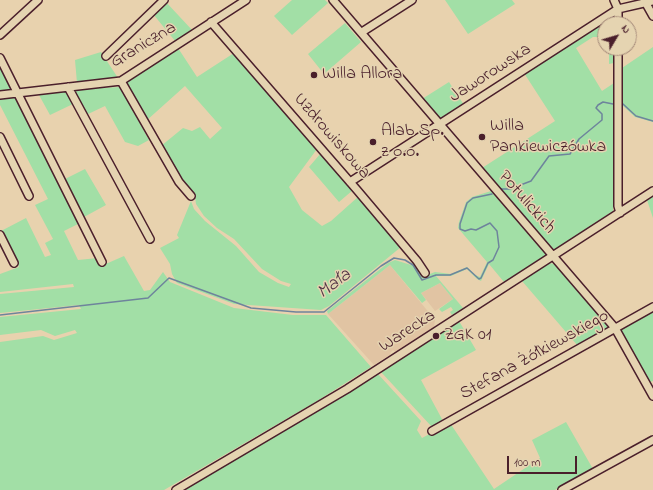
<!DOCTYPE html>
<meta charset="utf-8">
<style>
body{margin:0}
#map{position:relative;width:653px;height:490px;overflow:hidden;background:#e8d2ae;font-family:"Indie Flower",sans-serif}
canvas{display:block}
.north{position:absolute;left:597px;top:16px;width:40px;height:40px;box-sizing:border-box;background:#e5d4b1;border:1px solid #a78c7b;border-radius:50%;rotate:52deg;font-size:11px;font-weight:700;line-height:16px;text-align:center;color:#4a1f2b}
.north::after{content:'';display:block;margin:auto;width:14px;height:18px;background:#4a1f2b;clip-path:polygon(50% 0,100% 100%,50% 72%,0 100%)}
.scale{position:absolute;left:507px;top:456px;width:70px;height:18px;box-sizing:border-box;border:2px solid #4a1f2b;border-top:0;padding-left:5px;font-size:12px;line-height:14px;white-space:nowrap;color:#4a1f2b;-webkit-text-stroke:3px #e5d4b1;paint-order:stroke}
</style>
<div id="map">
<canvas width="653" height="490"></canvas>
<div class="north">N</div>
<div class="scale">100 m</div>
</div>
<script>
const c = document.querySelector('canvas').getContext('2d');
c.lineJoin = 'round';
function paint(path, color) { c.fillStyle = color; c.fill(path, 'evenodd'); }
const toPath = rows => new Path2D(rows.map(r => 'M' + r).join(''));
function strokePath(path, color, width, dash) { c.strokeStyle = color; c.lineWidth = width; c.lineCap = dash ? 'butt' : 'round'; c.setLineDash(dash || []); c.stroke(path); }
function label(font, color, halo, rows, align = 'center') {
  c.font = font + ' "Indie Flower",sans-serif'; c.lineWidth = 3; c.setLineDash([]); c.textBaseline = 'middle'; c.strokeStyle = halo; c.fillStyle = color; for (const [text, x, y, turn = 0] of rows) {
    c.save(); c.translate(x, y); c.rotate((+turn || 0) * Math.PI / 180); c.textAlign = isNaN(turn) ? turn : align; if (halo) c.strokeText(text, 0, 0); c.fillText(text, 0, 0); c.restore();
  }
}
const built = toPath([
 [390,265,435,320,434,327,395,352,393,350,390,353,391,354,374,365,328,314],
 [440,283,453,299,435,311,421,293]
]);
const green = toPath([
 [292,0,325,0,328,3,292,35,274,16],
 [445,0,512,0,515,4,468,34],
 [165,1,193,31,176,42,153,14],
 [614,16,614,24,605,24,605,37,593,37,576,48,602,91,614,83,613,211,554,250,482,168,555,121,524,73],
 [345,23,361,42,324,74,308,54],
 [653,47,653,122,635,117,622,105,622,68],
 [178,48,197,77,234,53,317,149,289,187,302,210,322,226,331,221,359,196,401,247,329,306,321,310,234,304,177,283,172,274,170,264,160,248,179,238,177,235,191,201,194,209,205,221,236,246,259,272,278,283,289,287,291,284,281,281,262,269,234,239,217,228,204,216,196,204,195,197,182,181,161,146,183,128,192,131,200,127,210,139,222,128,185,86,146,121,125,82],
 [609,48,614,48,614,63,609,64],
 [101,52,118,78,77,83,75,60],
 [0,63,11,86,11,91,0,92],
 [449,82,464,105,441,120,422,99],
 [120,87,149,140,138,146,125,142,105,106,86,115,75,94,76,91,82,89],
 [67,91,73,104,50,115,39,95],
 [15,96,17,97,80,223,64,231,78,260,98,258,101,264,108,263,124,256,144,291,150,290,163,272,170,282,234,308,293,315,326,315,371,367,317,401,164,490,0,490,0,342,43,336,54,340,77,333,75,330,55,336,41,330,0,335,0,317,81,309,79,305,0,313,0,294,74,287,73,284,0,292,0,274,19,267,1,231,26,218,45,257,51,255,45,243,53,239,35,205,48,199,0,105,0,97],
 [321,153,353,190,339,202,309,167],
 [85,169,106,205,84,217,65,179],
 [491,191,546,255,504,282,489,264,481,281,477,279,467,269,451,276,436,276,463,308,452,315,450,312,453,310,451,307,442,312,439,309,453,299,440,283,421,293,426,300,422,303,390,265,328,314,327,311,388,263,395,260,411,265,414,262,422,277,435,272,451,274,467,267,475,275,480,277,487,262,458,228,459,222,466,202,472,197],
 [653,196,653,218,647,200],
 [549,263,554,264,607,325,607,330,578,346,522,281],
 [653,311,653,381,650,382,620,329],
 [459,321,476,350,421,380,443,421,432,427,381,372],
 [378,374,421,421,417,430,422,438,450,423,494,489,540,458,532,440,566,422,593,469,555,490,183,490]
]);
const stream = toPath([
 [623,104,636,116,653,121],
 [500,189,510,189,531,181,549,156,570,154,579,139,602,120,602,114,596,108,598,105,603,102,613,104],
 [0,315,148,298,169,278,251,308,296,312,324,312,381,266,394,258,405,260,413,265,422,280,436,275,450,275,467,268,479,279,481,278,488,263,493,260,499,247,497,231,490,223,476,230,471,229,465,231,460,229,460,224,467,203,473,198,492,194]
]);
const minor = toPath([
 [333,0,615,328,653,396],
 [614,0,618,9,618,24],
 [644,0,653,16],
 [211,22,357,190,417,261,425,273],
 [362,32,412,0],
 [0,35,38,0],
 [618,48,618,206,620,213],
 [106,56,164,0],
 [0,58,102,262],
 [121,81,179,182,191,196],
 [68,87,150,239],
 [0,95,121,81,246,0],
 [0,137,29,196],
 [350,182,618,9,653,1],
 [0,235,14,263],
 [432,431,653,307],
 [176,490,347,389,653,191],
 [562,490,653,440]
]);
const markers = [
 [314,75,4,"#4a1f2b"],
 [482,137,4,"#4a1f2b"],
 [373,142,4,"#4a1f2b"],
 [436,336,4,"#4a1f2b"]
];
const streetNames = [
 ["Graniczna",144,46,-31],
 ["Jaworowska",491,74,-33],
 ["Uzdrowiskowa",331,137,49],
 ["Potulickich",526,203,49],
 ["Warecka",408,332,-33],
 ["Stefana Żółkiewskiego",535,356,-29]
];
const poiNames = [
 ["Willa Allora",322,75],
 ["Willa",490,127],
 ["Pankiewiczówka",490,148],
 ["Alab Sp.",381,132],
 ["z o.o.",381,153],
 ["ZGK 01",444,336]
];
const waterNames = [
 ["Mała",335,285,-37]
];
paint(built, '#e1c4a3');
paint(green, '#a2dfa6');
strokePath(stream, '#6e849c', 1.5);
strokePath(minor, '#4a1f2b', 10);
strokePath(minor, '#e5d4b1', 7);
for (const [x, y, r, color] of markers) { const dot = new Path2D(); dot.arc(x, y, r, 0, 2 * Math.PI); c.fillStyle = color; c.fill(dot); strokePath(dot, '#e5d4b1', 1.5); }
label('18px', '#4a1f2b', '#e5d4b1', streetNames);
label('18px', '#4a1f2b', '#e5d4b1', poiNames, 'left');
label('italic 19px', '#533847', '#e5d4b1', waterNames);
</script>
